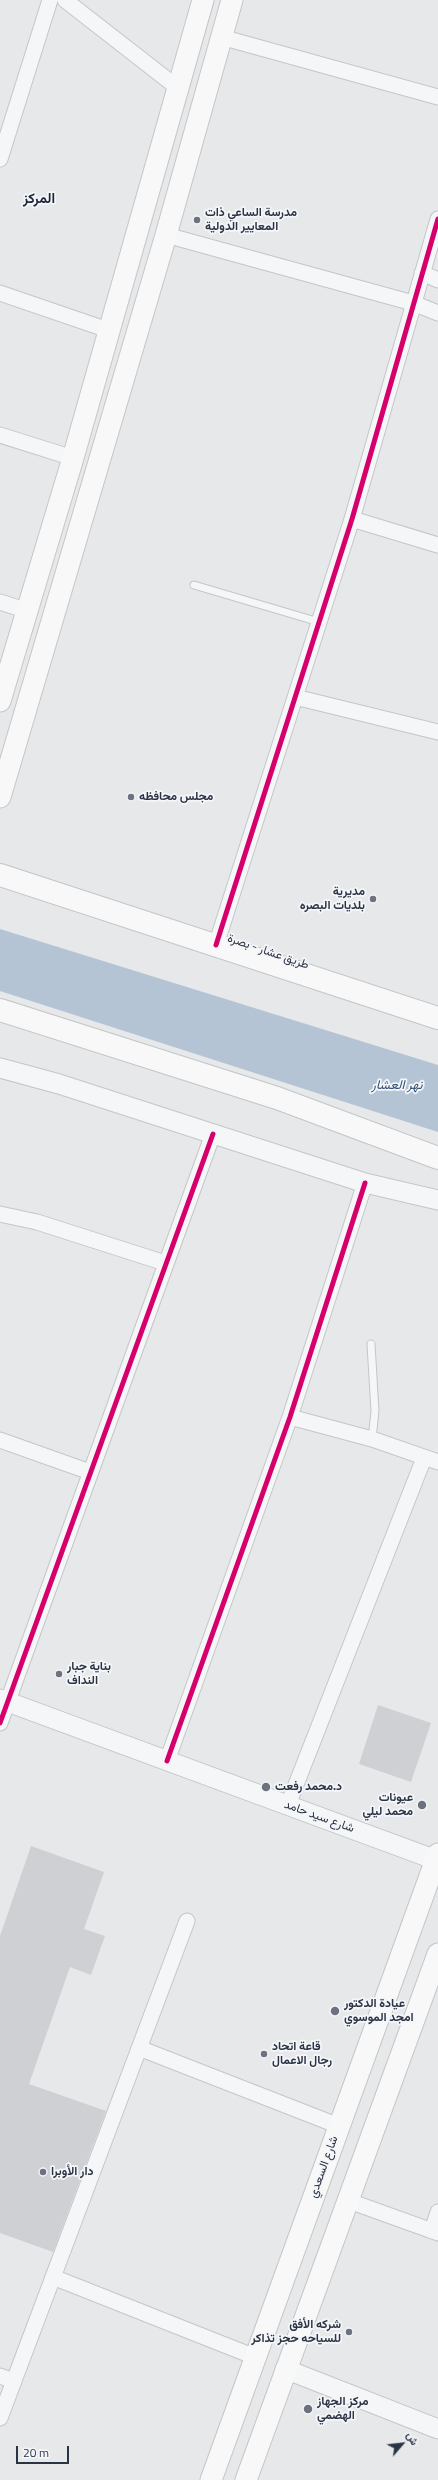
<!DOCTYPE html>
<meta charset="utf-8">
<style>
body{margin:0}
#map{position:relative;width:438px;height:2480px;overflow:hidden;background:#e6e8ea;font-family:"Titillium Web",Vazirmatn,sans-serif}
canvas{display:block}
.north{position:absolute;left:382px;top:2424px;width:40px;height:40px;-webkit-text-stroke:3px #f4f6f9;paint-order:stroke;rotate:62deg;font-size:11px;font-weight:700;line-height:16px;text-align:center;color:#2b3445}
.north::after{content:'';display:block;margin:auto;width:14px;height:18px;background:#2b3445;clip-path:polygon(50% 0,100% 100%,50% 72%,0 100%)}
.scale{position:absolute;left:16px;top:2446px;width:53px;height:18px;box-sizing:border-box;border:2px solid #2b3445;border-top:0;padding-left:5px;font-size:12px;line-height:14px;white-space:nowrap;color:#2b3445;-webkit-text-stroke:3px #f4f6f9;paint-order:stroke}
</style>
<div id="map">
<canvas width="438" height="2480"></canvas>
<div class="north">ش</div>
<div class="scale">20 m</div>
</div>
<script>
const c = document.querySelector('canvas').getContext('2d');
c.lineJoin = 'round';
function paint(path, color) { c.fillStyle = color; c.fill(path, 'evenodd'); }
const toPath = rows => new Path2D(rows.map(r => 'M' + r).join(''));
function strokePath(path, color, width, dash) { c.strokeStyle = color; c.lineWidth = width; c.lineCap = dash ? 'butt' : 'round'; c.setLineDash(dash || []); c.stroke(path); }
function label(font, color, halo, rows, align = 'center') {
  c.font = font + ' "Titillium Web",Vazirmatn,sans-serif'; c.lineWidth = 3.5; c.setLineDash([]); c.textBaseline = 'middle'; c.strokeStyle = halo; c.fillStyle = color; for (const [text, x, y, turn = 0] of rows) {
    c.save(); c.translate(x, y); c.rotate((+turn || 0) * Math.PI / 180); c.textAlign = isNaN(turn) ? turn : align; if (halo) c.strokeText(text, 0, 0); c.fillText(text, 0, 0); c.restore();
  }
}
const water = toPath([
 [0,929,438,1065,438,1132,0,991]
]);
const building = toPath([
 [378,1705,431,1723,411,1782,359,1764],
 [31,1846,104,1872,84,1929,105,1936,91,1975,70,1967,29,2084,106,2111,53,2252,0,2233,0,1936]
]);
const service = toPath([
 [194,585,319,622],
 [371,1344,375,1411,372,1439]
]);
const minor = toPath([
 [65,0,178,88],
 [221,37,438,97],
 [0,159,50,0],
 [166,235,413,303,438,313],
 [422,273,438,280],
 [0,293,108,330],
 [0,435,73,458],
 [352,519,438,545],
 [0,602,28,611],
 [295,697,438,732],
 [216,945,352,519,438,219],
 [0,1214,37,1222,165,1263],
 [290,1417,372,1439,438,1462],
 [0,1440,90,1472],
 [0,1723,213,1134],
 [167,1761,290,1417,365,1183],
 [288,1805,424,1458],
 [139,2048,339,2126],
 [349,2201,438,2233],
 [432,2231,438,2212],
 [53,2277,255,2357],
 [0,2376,14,2381],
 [0,2418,187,1921]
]);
const tertiary = toPath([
 [0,1068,59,1084,365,1183,438,1200],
 [0,1699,436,1860],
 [285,2369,438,2429]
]);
const secondary = toPath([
 [0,701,73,458,203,0],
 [0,797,166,235,232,0],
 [211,2480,438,1854],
 [246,2480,438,1954]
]);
const primary = toPath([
 [0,875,438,1018],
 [0,1010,277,1098,438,1158]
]);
const cycleway = toPath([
 [216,945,352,519,438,219],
 [0,1723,213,1134],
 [167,1761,290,1417,365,1183]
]);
const markers = [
 [197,220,4,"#6c737f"],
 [131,797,4,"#6c737f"],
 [373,899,4,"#6c737f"],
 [59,1674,4,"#6c737f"],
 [266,1787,5,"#6c737f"],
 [422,1805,5,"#6c737f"],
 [335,2011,5,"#6c737f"],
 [264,2054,4,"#6c737f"],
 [43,2172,4,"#6c737f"],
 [349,2332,4,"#6c737f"],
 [308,2409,5,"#6c737f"]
];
const poiNames = [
 ["مدرسة الساعي ذات",205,213],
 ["المعايير الدولية",205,227],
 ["مجلس محافظه",139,797],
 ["مديرية",365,892,"right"],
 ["بلديات البصره",365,906,"right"],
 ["بناية جبار",67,1667],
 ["النداف",67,1681],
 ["د.محمد رفعت",275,1787],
 ["عيونات",413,1798,"right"],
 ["محمد ليلي",413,1812,"right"],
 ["عيادة الدكتور",344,2004],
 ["امجد الموسوي",344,2018],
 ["قاعة اتحاد",272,2047],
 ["رجال الاعمال",272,2061],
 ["دار الأوبرا",51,2172],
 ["شركه الأفق",341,2325,"right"],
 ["للسياحه حجز تذاكر",341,2339,"right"],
 ["مركز الجهاز",317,2402],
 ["الهضمي",317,2416]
];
const streetNames = [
 ["طريق عشار - بصرة",268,952,19],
 ["شارع سيد حامد",319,1817,20],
 ["شارع السعدي",324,2167,-70]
];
const waterNames = [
 ["نهر العشار",397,1086]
];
const quarterNames = [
 ["المركز",39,200]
];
paint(water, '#b4c4d5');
paint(building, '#ced0d3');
strokePath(service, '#c4c6c8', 9);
strokePath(minor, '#c4c6c8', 17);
strokePath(tertiary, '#c4c6c8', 21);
strokePath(secondary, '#c4c6c8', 23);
strokePath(primary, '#c2c5c8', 24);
strokePath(service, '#f5f6f7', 7);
strokePath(minor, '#f5f6f7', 15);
strokePath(tertiary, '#f5f6f7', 19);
strokePath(secondary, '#f8f8f8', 21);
strokePath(primary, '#f8f8f8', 22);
strokePath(cycleway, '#d6006c', 5);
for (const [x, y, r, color] of markers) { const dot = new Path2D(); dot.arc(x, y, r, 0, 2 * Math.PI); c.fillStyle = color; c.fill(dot); strokePath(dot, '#f4f6f9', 1.5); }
label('bold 12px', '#2b3445', '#f4f6f9', poiNames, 'left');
label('12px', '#2b3445', '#f4f6f9', streetNames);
label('italic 13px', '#34527a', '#f4f6f9', waterNames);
label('bold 14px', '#1d2536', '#f4f6f9', quarterNames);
</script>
